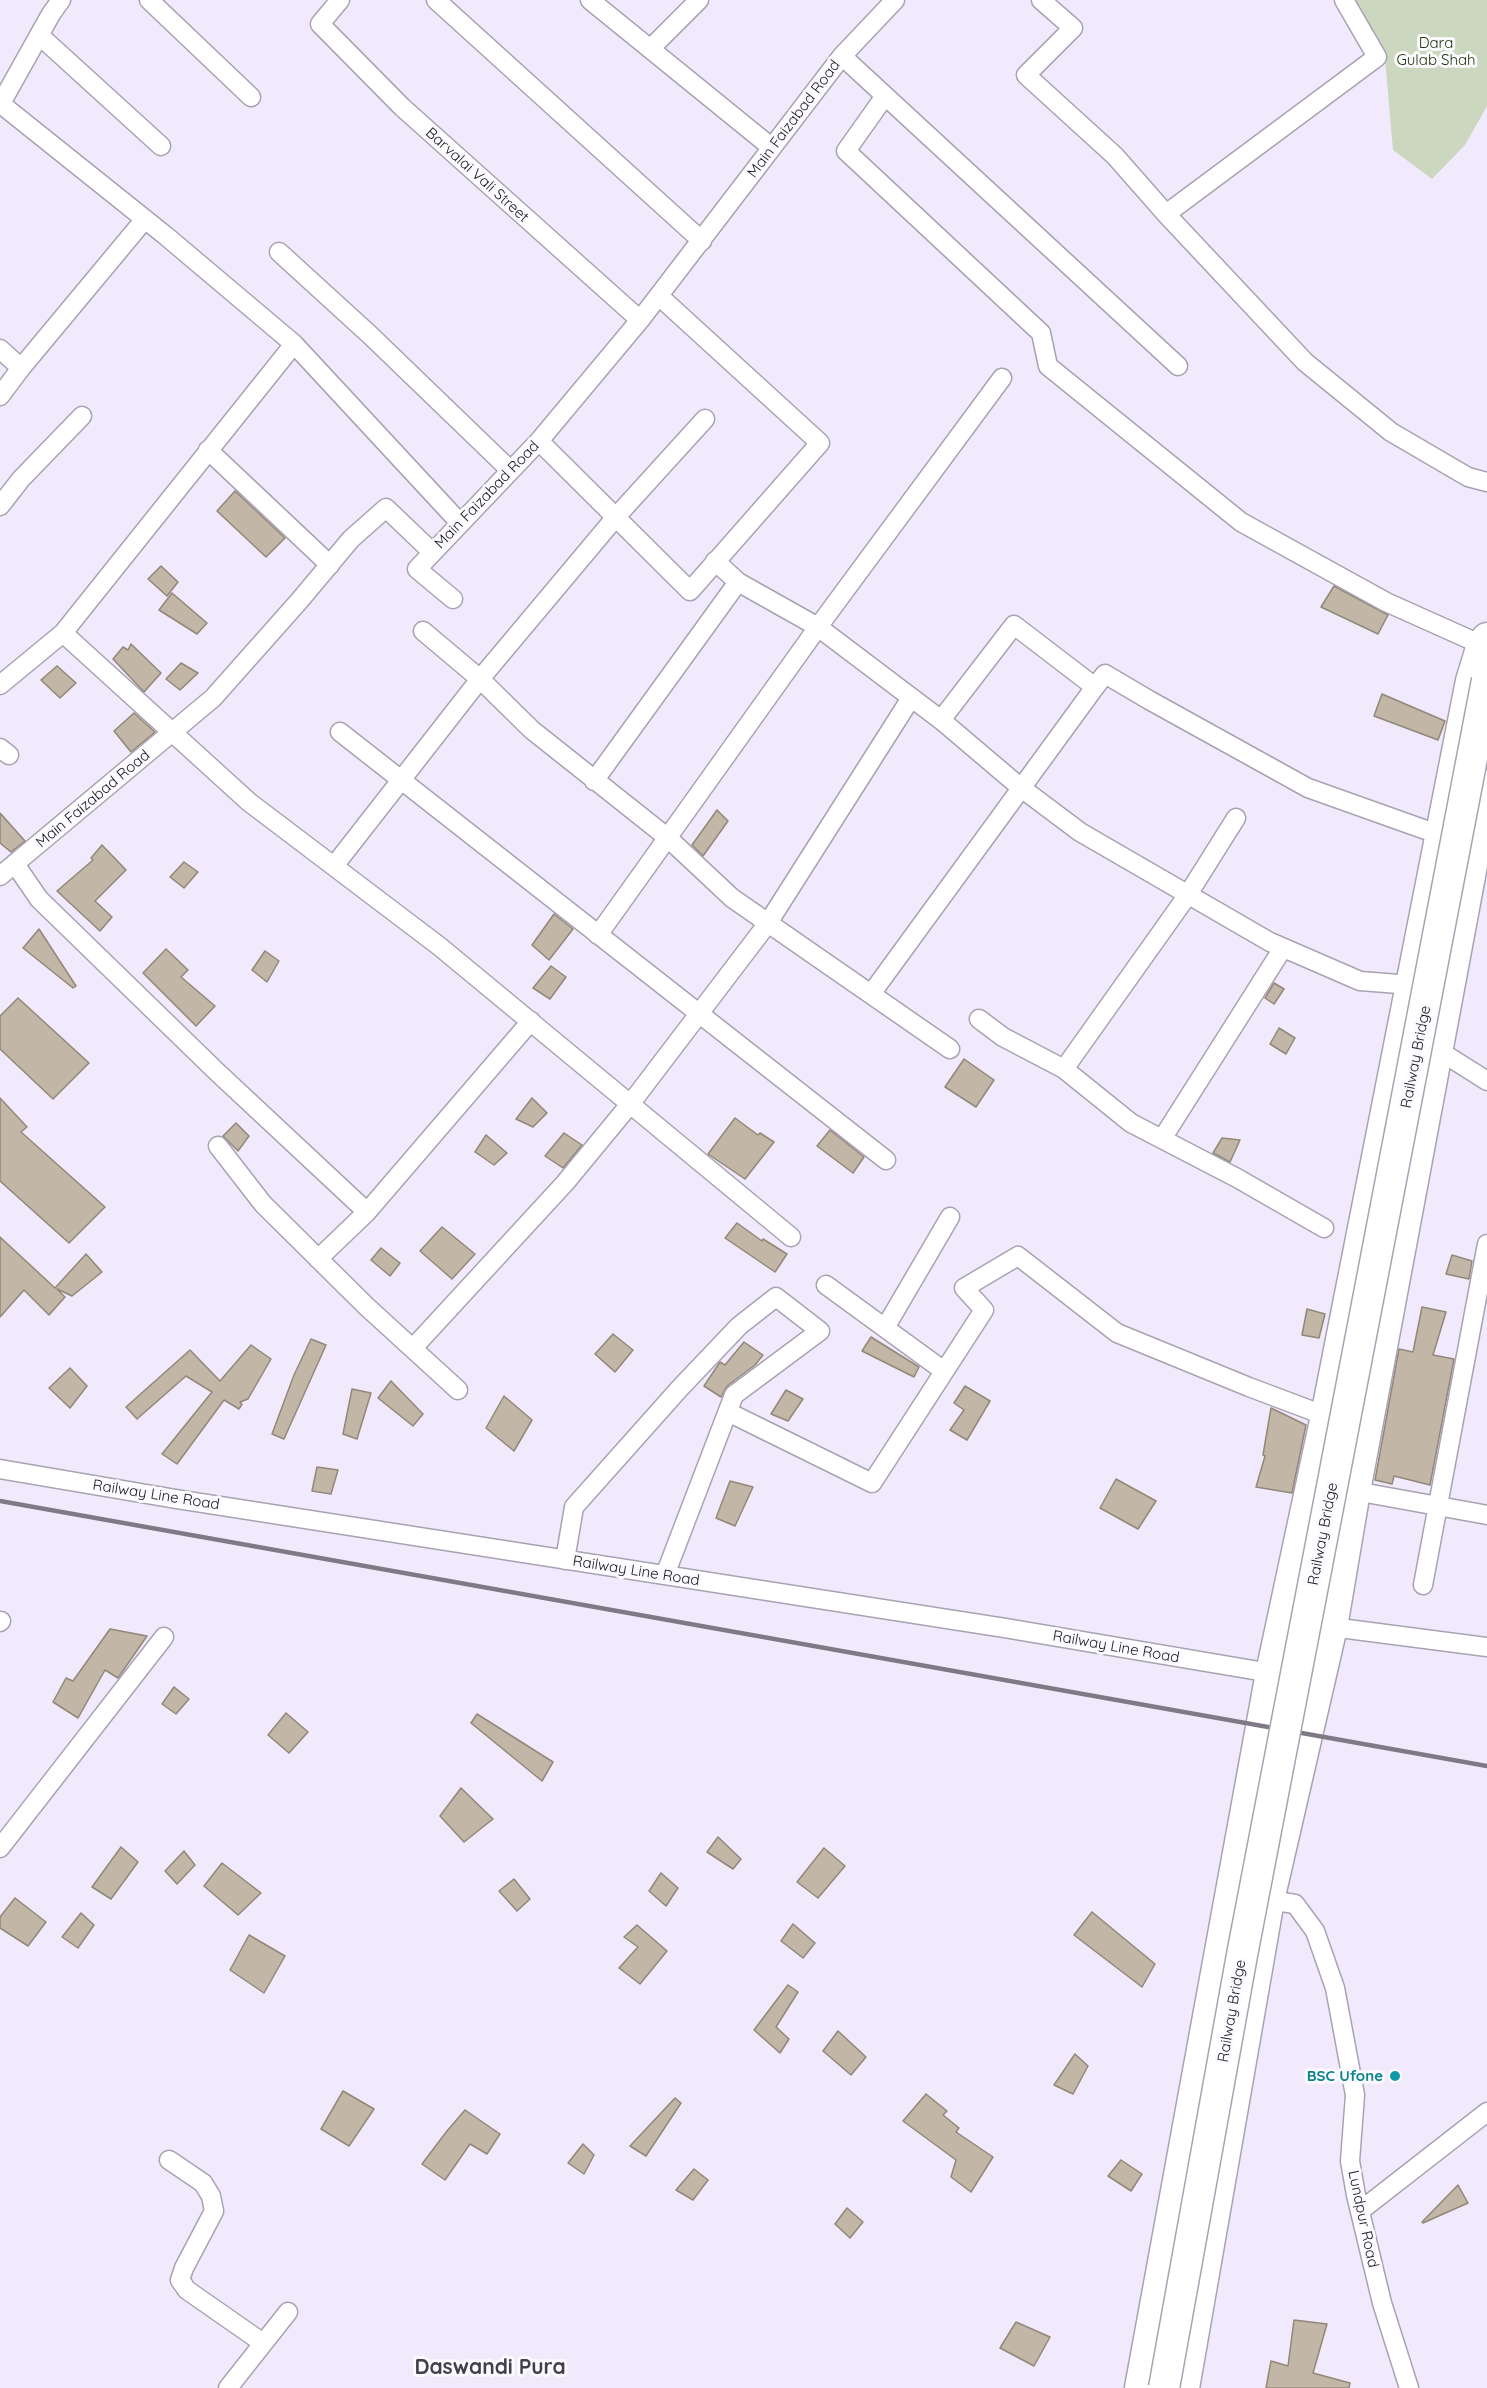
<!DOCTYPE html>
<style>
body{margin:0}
canvas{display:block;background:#f1eafc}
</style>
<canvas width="1487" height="2388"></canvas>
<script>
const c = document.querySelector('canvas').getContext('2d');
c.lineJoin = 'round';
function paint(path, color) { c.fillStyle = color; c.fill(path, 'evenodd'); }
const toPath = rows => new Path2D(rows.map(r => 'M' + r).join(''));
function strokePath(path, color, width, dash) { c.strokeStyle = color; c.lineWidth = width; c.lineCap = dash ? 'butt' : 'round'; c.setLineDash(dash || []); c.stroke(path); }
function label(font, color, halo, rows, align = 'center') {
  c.font = font + ' Quicksand,sans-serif'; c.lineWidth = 6; c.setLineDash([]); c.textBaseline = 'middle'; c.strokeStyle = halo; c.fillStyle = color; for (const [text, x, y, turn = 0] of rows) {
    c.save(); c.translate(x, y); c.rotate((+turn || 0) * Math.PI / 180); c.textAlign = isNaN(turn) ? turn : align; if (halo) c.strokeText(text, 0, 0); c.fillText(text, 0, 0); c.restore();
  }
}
const green = toPath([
 [1348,0,1487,0,1487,106,1465,145,1432,179,1393,150,1385,59]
]);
const building = toPath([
 [235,491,285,538,266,557,217,511,235,491],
 [161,566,178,582,167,596,148,579,161,566],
 [1334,586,1388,615,1378,634,1321,607,1334,586],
 [172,593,207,623,197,634,159,610,172,593],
 [131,644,161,673,144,692,113,659,123,647,128,650,131,644],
 [181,663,198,673,180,690,166,679,181,663],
 [57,666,76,683,60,698,41,680,57,666],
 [1382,694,1445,721,1438,740,1374,716,1382,694],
 [134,713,155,732,131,752,114,731,134,713],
 [717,810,728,821,703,856,692,845,717,810],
 [0,813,25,841,11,852,0,843,0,813],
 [102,845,126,870,95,901,112,917,100,931,57,891,93,860,91,858,102,845],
 [184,862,198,872,184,888,170,877,184,862],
 [554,914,573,929,549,960,532,945,554,914],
 [39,929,76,986,73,988,23,948,39,929],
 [166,949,188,970,181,977,215,1006,196,1026,143,973,166,949],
 [265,951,279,961,267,982,252,970,265,951],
 [551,966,566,977,550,999,533,988,551,966],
 [1274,983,1284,989,1274,1004,1265,998,1274,983],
 [18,998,89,1063,53,1099,0,1049,0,1016,18,998],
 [1279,1028,1295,1038,1286,1054,1270,1044,1279,1028],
 [964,1059,994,1080,976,1107,945,1087,964,1059],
 [0,1098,27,1127,21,1132,105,1207,69,1243,0,1181,0,1098],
 [532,1098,547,1113,533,1127,516,1119,532,1098],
 [735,1118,758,1135,760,1133,774,1142,745,1179,708,1154,735,1118],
 [236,1123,249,1136,238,1151,223,1136,236,1123],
 [830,1130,864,1157,853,1173,817,1146,830,1130],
 [564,1133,582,1145,563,1168,545,1156,564,1133],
 [486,1135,507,1153,494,1165,475,1152,486,1135],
 [1222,1138,1240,1140,1230,1162,1213,1153,1222,1138],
 [737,1223,762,1241,763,1239,787,1254,775,1272,725,1238,737,1223],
 [442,1227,475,1254,452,1279,420,1251,442,1227],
 [0,1237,55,1288,86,1254,102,1272,72,1296,57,1289,65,1297,49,1315,24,1290,0,1317,0,1237],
 [381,1248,400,1263,390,1276,371,1260,381,1248],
 [1452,1255,1472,1261,1469,1279,1446,1274,1452,1255],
 [1422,1307,1446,1312,1433,1355,1454,1359,1430,1485,1394,1476,1392,1484,1375,1480,1399,1349,1413,1352,1422,1307],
 [1307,1309,1325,1314,1319,1338,1302,1335,1307,1309],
 [613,1334,633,1350,615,1372,595,1354,613,1334],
 [871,1337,919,1367,914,1377,862,1351,871,1337],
 [311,1339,326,1345,284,1439,272,1434,294,1375,311,1339],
 [744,1342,763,1355,755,1365,727,1386,721,1397,704,1386,720,1362,725,1365,744,1342],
 [251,1345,271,1359,248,1399,240,1402,242,1404,239,1409,224,1400,177,1464,162,1454,212,1392,186,1376,137,1419,126,1407,190,1350,220,1381,251,1345],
 [70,1368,87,1386,70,1408,49,1388,70,1368],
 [391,1381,423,1414,413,1426,378,1398,391,1381],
 [965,1386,990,1401,967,1440,950,1430,964,1410,954,1403,965,1386],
 [352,1389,371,1393,357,1439,343,1434,352,1389],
 [786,1390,803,1399,788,1421,771,1414,786,1390],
 [504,1396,532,1420,514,1451,486,1428,504,1396],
 [1271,1408,1306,1425,1292,1493,1256,1487,1265,1456,1263,1455,1271,1408],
 [317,1467,338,1470,331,1494,312,1491,317,1467],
 [1116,1479,1156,1501,1138,1529,1100,1508,1116,1479],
 [730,1481,753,1487,735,1526,716,1518,730,1481],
 [110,1629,147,1636,118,1678,105,1670,78,1718,53,1702,66,1678,73,1681,110,1629],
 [174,1687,189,1699,176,1714,162,1704,174,1687],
 [286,1713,308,1732,289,1753,268,1735,286,1713],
 [477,1714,553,1762,542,1781,471,1723,477,1714],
 [461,1788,493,1819,464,1842,440,1816,461,1788],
 [718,1837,741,1859,733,1869,707,1852,718,1837],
 [121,1847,138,1862,111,1899,92,1887,121,1847],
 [824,1848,845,1866,818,1898,797,1882,824,1848],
 [184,1851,195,1865,177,1884,165,1871,184,1851],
 [222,1863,261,1893,238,1915,204,1886,222,1863],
 [661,1873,678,1888,666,1906,649,1891,661,1873],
 [514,1879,530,1899,517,1911,499,1891,514,1879],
 [15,1898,46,1922,28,1946,0,1928,0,1917,15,1898],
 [1092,1912,1155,1964,1142,1987,1074,1935,1092,1912],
 [81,1913,94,1925,78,1948,62,1937,81,1913],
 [793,1924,815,1943,803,1958,781,1941,793,1924],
 [637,1925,667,1951,640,1984,619,1968,638,1947,624,1937,637,1925],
 [249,1935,285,1956,264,1993,230,1970,249,1935],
 [788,1985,798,1992,776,2027,789,2039,780,2053,754,2030,788,1985],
 [838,2031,866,2057,851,2075,823,2051,838,2031],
 [1075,2054,1088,2066,1073,2094,1054,2085,1075,2054],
 [343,2091,374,2109,349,2146,321,2129,343,2091],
 [926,2094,947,2111,943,2115,959,2128,956,2132,993,2157,971,2192,951,2177,956,2160,903,2121,926,2094],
 [675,2098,681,2103,646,2156,630,2146,675,2098],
 [465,2110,500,2134,487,2154,470,2144,445,2180,422,2164,447,2131,465,2110],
 [583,2144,594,2155,584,2174,568,2163,583,2144],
 [1121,2160,1142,2174,1131,2191,1108,2176,1121,2160],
 [694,2169,708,2180,693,2200,676,2190,694,2169],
 [1458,2185,1468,2203,1423,2223,1422,2222,1458,2185],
 [847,2208,863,2222,850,2238,835,2224,847,2208],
 [1294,2320,1327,2324,1313,2373,1350,2383,1349,2388,1266,2388,1271,2361,1288,2366,1294,2320],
 [1016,2322,1050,2337,1034,2366,1000,2348,1016,2322]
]);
const minor = toPath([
 [149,0,251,97],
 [340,0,320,24,402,107,640,320],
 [436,0,702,241],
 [590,0,771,147],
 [1041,0,1073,28,1026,75,1115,156,1166,214,1305,362,1391,432,1468,477,1487,482],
 [39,35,161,146],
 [650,49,699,0],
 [842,56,1178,366],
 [885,96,846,151,1041,333,1048,366,1241,522,1386,602,1482,645],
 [1,104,166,236,294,344,460,523],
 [0,105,51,14,61,0],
 [1166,214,1377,57,1344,0],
 [279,252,370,335,510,470],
 [0,349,21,368],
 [0,396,21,368,145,219],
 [539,441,690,591,820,443,659,296],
 [208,450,330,565],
 [0,506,21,479,82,416],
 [715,561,738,582,818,627,941,720,1020,787,1080,832,1270,942,1360,981,1412,985],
 [453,599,417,569,539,441,640,320,842,56,895,0],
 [423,631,480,679,532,730,668,838,732,898,950,1049],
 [63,633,249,802,439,946,791,1237],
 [0,685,63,633,294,344],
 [1095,687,1105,674,1149,700,1308,788,1440,835],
 [340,732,886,1160],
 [0,748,9,755],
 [594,781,738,582],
 [15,864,39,899,216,1071,367,1212],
 [334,866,480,679,615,518,705,419],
 [0,876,213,698,300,600,351,539,386,508,432,552],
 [598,935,818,627,1002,378],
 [871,994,1095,687,1014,625,941,720],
 [979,1019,1003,1037,1064,1069,1131,1123,1237,1178,1324,1228],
 [1438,1050,1487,1081],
 [1064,1069,1187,896,1236,818],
 [1162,1139,1283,948],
 [218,1146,263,1204,366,1306,458,1390],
 [318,1259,367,1212,531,1021],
 [826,1285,944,1371],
 [885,1328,950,1217],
 [413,1348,565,1183,631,1103,768,923,911,698],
 [728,1412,872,1483,984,1310,964,1288,1018,1256,1117,1333,1249,1387,1326,1416],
 [0,1469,176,1499,1005,1628,1271,1673],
 [1355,1491,1487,1515],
 [565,1560,574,1507,680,1388,739,1326,776,1297,820,1331,734,1395,665,1575],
 [1423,1585,1487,1244],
 [0,1622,1,1621],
 [1332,1627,1487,1647],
 [0,1848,164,1637],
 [1269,1900,1295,1904,1315,1931,1335,1988,1355,2095,1350,2161,1356,2195,1382,2303,1409,2388],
 [169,2160,203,2183,211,2196,214,2211,184,2268,180,2280,187,2290,263,2343],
 [1360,2211,1487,2112],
 [228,2388,288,2312]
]);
const primary = toPath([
 [1140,2388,1271,1673,1326,1416,1471,681,1482,645,1487,638],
 [1184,2388,1269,1900,1332,1627,1355,1491,1487,785]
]);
const rail = toPath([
 [0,1501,1487,1766]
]);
const primaryBridge = toPath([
 [1164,2388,1242,1955,1487,680]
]);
const markers = [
 [1395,2076,6,"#0f9aa8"]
];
const parkNames = [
 ["Dara",1436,43],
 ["Gulab Shah",1436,60]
];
const streetNames = [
 ["Main Faizabad Road",794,119,-53],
 ["Barvalai Vali Street",477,175,42],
 ["Main Faizabad Road",487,495,-46],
 ["Main Faizabad Road",93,799,-40],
 ["Railway Bridge",1416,1057,-79],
 ["Railway Line Road",156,1495,9],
 ["Railway Bridge",1323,1534,-79],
 ["Railway Line Road",636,1571,9],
 ["Railway Line Road",1116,1647,10],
 ["Railway Bridge",1232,2011,-80],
 ["Lundpur Road",1363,2219,78]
];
const cultureNames = [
 ["BSC Ufone",1383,2076]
];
const districtNames = [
 ["Daswandi Pura",490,2368]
];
paint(green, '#ccd7bf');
paint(building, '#c2b6a7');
strokePath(building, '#928778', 1.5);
strokePath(minor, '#a8a2b2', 21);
strokePath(primary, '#a8a2b2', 33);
strokePath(minor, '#fff', 18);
strokePath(primary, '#fff', 30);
strokePath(rail, '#7e7985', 4.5);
strokePath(primaryBridge, '#a8a2b2', 33, []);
strokePath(primaryBridge, '#fff', 30);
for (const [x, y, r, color] of markers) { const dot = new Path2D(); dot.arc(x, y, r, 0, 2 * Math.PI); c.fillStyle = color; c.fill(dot); strokePath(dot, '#fbfafe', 2); }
label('15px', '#1e3000', '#fbfafe', parkNames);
label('15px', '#1b181e', '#fbfafe', streetNames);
label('bold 15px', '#0d838f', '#fbfafe', cultureNames, 'right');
label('bold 21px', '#433e4c', '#fbfafe', districtNames);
</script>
